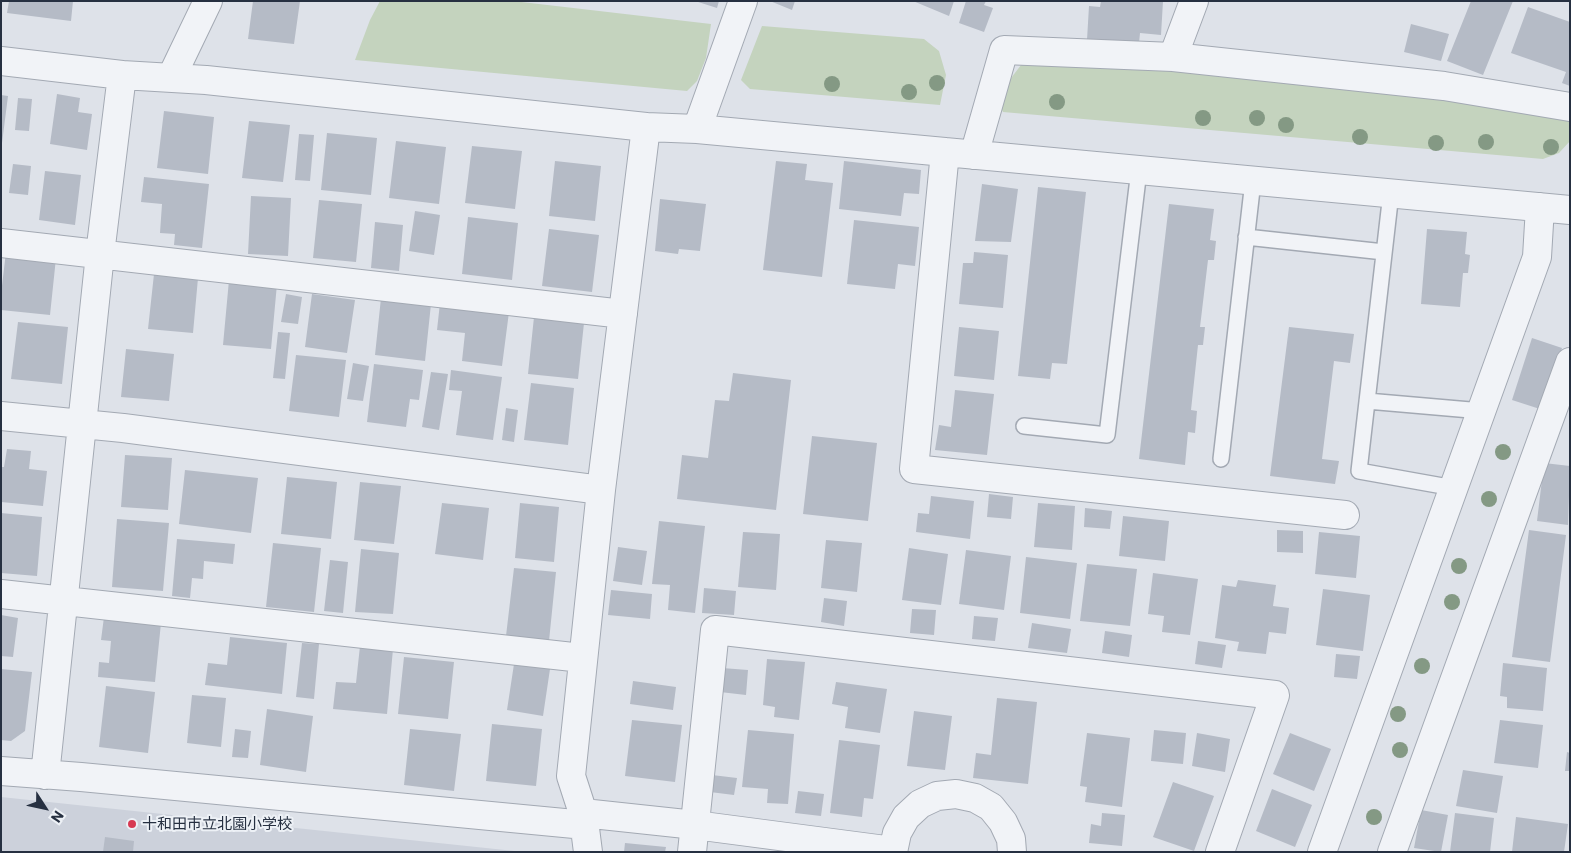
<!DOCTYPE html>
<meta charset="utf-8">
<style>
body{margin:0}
#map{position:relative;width:1571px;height:853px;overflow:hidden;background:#dee2e9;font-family:Commissioner,sans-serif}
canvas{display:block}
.frame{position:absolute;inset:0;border:2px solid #263041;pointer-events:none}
.north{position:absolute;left:20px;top:783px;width:50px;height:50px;-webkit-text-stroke:4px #edf1f6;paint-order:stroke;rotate:125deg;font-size:14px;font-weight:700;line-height:20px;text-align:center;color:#263041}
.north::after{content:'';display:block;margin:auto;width:18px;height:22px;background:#263041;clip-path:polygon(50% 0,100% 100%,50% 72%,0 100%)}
</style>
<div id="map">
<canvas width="1571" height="853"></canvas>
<div class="frame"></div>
<div class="north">N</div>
</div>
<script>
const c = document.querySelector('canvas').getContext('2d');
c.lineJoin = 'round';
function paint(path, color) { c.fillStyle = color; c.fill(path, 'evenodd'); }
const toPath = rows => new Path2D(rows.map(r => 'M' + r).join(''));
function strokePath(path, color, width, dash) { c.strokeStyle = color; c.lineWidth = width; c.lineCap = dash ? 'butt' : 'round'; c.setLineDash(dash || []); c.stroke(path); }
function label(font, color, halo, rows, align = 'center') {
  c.font = font + ' Commissioner,"Noto Sans JP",sans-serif'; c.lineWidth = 4; c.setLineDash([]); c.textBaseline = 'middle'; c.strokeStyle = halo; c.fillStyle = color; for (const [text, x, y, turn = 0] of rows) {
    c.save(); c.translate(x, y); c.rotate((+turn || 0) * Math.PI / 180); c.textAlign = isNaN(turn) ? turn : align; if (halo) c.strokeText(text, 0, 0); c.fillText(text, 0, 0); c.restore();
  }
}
const built = toPath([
 [1,797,524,852,1,852]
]);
const green = toPath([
 [380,1,513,1,711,24,706,58,697,81,687,91,355,60,370,20],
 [762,26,924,39,939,51,946,75,940,105,750,89,741,80],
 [1036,58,1229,69,1570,118,1570,141,1559,153,1543,159,1003,112,1000,106,1002,90,1021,65]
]);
const building = toPath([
 [9,1,73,1,71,21,7,13],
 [253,1,300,1,294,44,248,39],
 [695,1,719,1,717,8],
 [770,1,795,1,792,10],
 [913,1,954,1,949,16],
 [966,1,986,1,984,5,993,8,984,32,959,23],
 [1101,1,1163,1,1161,35,1140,33,1139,43,1087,40,1089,6,1100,7],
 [1471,1,1513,1,1483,75,1447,61],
 [1528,7,1570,22,1570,86,1562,83,1566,72,1511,53],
 [1411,24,1449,34,1441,61,1404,52],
 [57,94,80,98,78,112,92,114,87,150,50,144],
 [1,95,8,96,2,143,1,143],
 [18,98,32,99,29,131,15,130],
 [164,111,214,117,208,174,157,168],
 [249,121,290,125,283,182,242,178],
 [327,133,377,138,371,195,321,190],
 [299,134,314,135,310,181,295,180],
 [396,141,446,147,439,204,389,198],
 [472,146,522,151,515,209,465,203],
 [555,161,601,166,595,221,549,216],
 [776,161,807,164,805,180,833,183,822,277,763,270],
 [844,161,921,170,919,194,904,193,901,216,839,209],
 [13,164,31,166,28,195,9,193],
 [45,171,81,175,75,225,39,220],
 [144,177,209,184,202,248,174,245,175,234,160,233,162,204,141,202],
 [982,184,1018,189,1011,242,975,241],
 [1038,187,1086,192,1067,364,1052,363,1050,379,1018,376],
 [251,196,291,198,288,256,248,254],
 [660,199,706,204,700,251,679,249,678,254,655,251],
 [319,200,362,204,356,262,313,258],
 [1169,204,1214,209,1210,240,1216,241,1214,260,1208,260,1200,327,1205,327,1203,345,1198,345,1191,410,1197,411,1195,433,1188,432,1185,465,1139,459],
 [415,211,440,215,434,255,409,251],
 [468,217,518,223,512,280,462,274],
 [854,220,919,227,915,266,898,264,895,289,847,284],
 [375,222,403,225,399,271,371,268],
 [549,229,599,235,592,292,542,286],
 [1427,229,1467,232,1465,254,1470,255,1468,273,1463,273,1460,307,1421,304],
 [6,252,56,258,50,315,1,310,1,294],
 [974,252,1008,255,1003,308,959,304,963,263,973,263],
 [154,274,198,278,193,333,148,329],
 [229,280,277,284,271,349,223,345],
 [286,294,302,297,298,324,281,322],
 [312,294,355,300,347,353,305,347],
 [381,298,431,304,425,361,375,355],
 [440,303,509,312,502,366,462,361,465,333,437,330],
 [534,317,584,323,578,379,528,374],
 [18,322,68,327,62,384,11,379],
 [959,327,999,331,994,380,954,376],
 [1289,327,1354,334,1350,363,1334,361,1322,459,1339,461,1335,484,1270,476],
 [278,332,290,333,285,379,273,378],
 [1532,338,1562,348,1543,410,1512,400],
 [126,349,174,354,169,401,121,397],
 [296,355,346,360,339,417,289,411],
 [353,363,369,366,363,401,347,399],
 [374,364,423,370,419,400,410,399,406,427,367,422],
 [451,370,502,377,493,440,456,435,462,391,449,390],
 [431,372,448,374,439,430,422,427],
 [733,373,791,380,776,510,677,499,682,455,708,458,715,400,729,401],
 [531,383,574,388,568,445,524,440],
 [955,390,994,394,987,455,935,450,939,425,951,427],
 [506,408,518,410,514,442,502,440],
 [812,436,877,443,868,521,803,514],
 [7,449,31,451,29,469,47,471,43,506,1,502,1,467,4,467],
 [125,455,172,458,168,510,121,507],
 [1544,463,1570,466,1568,525,1537,521],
 [185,470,258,478,251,533,179,524],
 [287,477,337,482,331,539,281,534],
 [360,482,401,486,394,544,354,540],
 [989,494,1013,497,1011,519,987,517],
 [931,496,974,501,970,539,916,532,918,513,929,514],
 [442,503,489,508,483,560,435,554],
 [520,503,559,507,554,562,515,558],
 [1038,503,1075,506,1072,550,1034,547],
 [1085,508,1112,511,1110,529,1084,527],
 [1,513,42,517,37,576,1,573],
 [1123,516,1169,521,1165,561,1119,556],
 [117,519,169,523,163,591,112,587],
 [659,521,705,526,695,613,668,610,670,585,652,584],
 [1277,530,1303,531,1303,553,1277,552],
 [1529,530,1566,535,1550,662,1512,657],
 [743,532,780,534,776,590,738,587],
 [1319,532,1360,536,1356,578,1315,574],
 [177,539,235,544,233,564,204,561,203,579,192,578,190,598,172,596],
 [826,540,862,543,857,592,821,588],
 [273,543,321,548,314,612,266,607],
 [618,547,647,551,642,585,613,581],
 [909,548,948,554,941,605,902,600],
 [361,549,399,553,393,614,355,612],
 [966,550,1011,556,1004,610,959,604],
 [1026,557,1077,563,1070,619,1020,613],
 [330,560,348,562,343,613,324,611],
 [1087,564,1137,569,1130,626,1080,621],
 [514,568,556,572,549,641,506,636],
 [1153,573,1198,579,1190,635,1162,632,1164,616,1148,614],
 [1238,580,1276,585,1273,606,1289,608,1286,634,1269,632,1266,654,1237,651,1239,642,1215,638,1222,585,1236,587],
 [704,588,736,591,734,615,702,613],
 [1323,589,1370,595,1363,651,1316,645],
 [611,590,652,594,650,619,608,615],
 [824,598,847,601,844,626,821,622],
 [912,609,936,610,934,635,910,633],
 [1,615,18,618,13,657,1,656],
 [974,616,998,618,995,641,972,639],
 [104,617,161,623,155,682,98,677,99,662,109,663,111,641,101,640],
 [1032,623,1071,629,1067,653,1028,648],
 [1105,631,1132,635,1129,657,1102,653],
 [230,637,287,643,282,694,205,685,208,663,227,665],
 [1198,641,1226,645,1222,668,1195,664],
 [302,643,319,644,314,699,296,697],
 [360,646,393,649,387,714,333,709,336,682,356,683],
 [1336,654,1360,656,1357,679,1334,677],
 [404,657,454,662,448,719,398,714],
 [767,659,805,662,799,720,774,717,775,707,763,705],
 [1503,663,1547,668,1543,711,1507,708,1507,697,1500,696],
 [514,664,550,669,543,716,507,710],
 [722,668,748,670,746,695,720,692],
 [1,669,32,672,25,731,11,741,1,740],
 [633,681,676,687,673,710,630,704],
 [836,682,887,689,880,733,845,728,848,707,832,704],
 [106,686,155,692,148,753,99,747],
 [192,695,226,698,221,747,187,743],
 [997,698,1037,702,1028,784,973,778,976,753,991,755],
 [267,709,313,716,306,772,260,765],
 [914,711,952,716,945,770,907,766],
 [632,720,682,725,675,782,625,776],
 [1500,720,1543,725,1538,768,1494,763],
 [492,724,542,729,536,786,486,781],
 [235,729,251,731,248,758,232,757],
 [410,729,461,734,454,791,404,785],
 [748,730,794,734,788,804,767,803,768,789,742,787],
 [1154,730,1186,733,1183,764,1151,761],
 [1087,733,1130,738,1122,807,1085,802,1087,787,1080,786],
 [1197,733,1230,739,1225,772,1192,766],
 [1290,733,1331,749,1314,791,1273,774],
 [839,740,880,745,873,799,864,798,862,817,830,813],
 [1567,752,1570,753,1570,771,1565,771],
 [1463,770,1503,776,1497,813,1456,806],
 [712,775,737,778,734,795,710,792],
 [1173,782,1214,796,1194,851,1153,837],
 [1272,789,1312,805,1295,847,1256,831],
 [798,791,824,794,821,816,795,813],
 [1421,810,1448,815,1441,852,1414,848],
 [1102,813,1125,815,1122,846,1089,843,1091,824,1101,826],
 [1455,813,1494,818,1490,852,1450,852],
 [1516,817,1568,824,1564,852,1512,852],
 [105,837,134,841,133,852,103,852],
 [625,843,666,847,665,852,624,852]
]);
const service = toPath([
 [1391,193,1359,471,1454,488],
 [1246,237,1384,252],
 [1367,401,1482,411],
 [1024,426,1107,435,1139,170],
 [1221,459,1253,181]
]);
const minor = toPath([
 [1173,57,1194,1],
 [1,61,122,75,206,80,646,127,697,129,1570,210],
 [171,78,208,1],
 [697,129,743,1],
 [945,152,914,469,1345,515],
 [974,155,1004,50,1173,57,1444,86,1570,107],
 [1,243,623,314],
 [1,416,123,428,601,490],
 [1,594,582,658],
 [1,771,81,777,585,825],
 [45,775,100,254,122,75],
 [583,813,695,825,893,851],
 [588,852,583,813,571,776,601,490,646,127],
 [692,852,715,630,1275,695,1220,852],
 [893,852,897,833,906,817,920,804,937,796,956,794,975,798,991,807,1003,822,1011,839,1012,852],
 [1322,852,1537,257,1540,207],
 [1392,852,1570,362]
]);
const trees = [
 [937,83],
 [832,84],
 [909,92],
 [1057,102],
 [1203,118],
 [1257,118],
 [1286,125],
 [1360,137],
 [1486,142],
 [1436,143],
 [1551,147],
 [1503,452],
 [1489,499],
 [1459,566],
 [1452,602],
 [1422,666],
 [1398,714],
 [1400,750],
 [1374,817]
];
const markers = [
 [132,824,5,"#d73952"]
];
const poiNames = [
 ["十和田市立北園小学校",142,824]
];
paint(built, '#ccd1db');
paint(green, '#c4d3be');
paint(building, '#b5bbc6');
strokePath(service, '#a3a9b3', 18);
strokePath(minor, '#a3a9b3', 30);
strokePath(service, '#f1f3f7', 15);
strokePath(minor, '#f1f3f7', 28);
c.fillStyle = '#849984';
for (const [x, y] of trees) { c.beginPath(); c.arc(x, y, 8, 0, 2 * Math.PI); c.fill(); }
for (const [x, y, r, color] of markers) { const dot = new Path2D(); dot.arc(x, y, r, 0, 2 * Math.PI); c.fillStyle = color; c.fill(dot); strokePath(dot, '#edf1f6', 2); }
label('15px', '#263041', '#edf1f6', poiNames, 'left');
</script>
